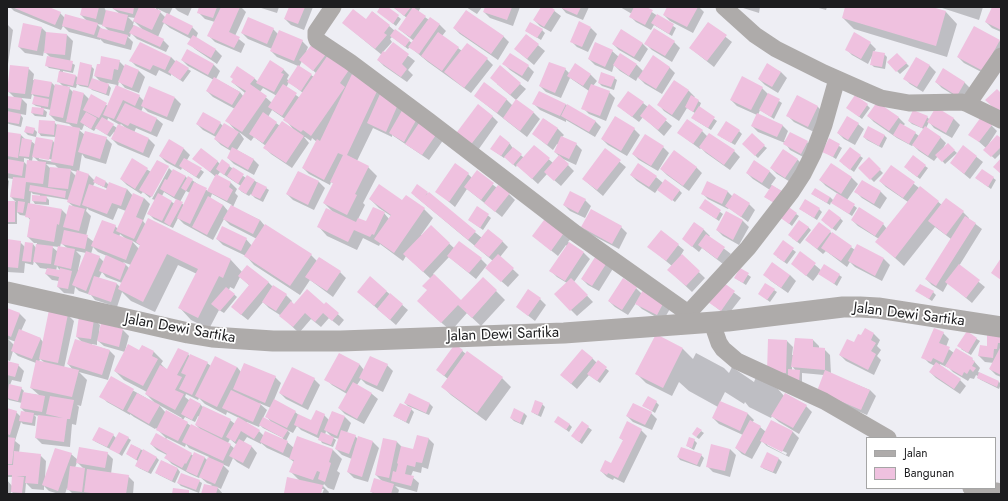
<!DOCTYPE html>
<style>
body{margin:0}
#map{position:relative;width:1008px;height:501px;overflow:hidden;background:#eeeef4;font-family:Jost,sans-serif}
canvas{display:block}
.frame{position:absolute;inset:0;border:8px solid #1d1d1f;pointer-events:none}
.legend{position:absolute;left:866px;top:437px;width:130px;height:52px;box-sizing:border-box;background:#fff;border:1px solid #a5a5a5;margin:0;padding:5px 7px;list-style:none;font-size:12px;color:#1d1d1f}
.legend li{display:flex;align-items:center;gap:8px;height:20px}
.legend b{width:20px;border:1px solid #a5a5a5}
</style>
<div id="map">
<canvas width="1008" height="501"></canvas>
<div class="frame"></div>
<ul class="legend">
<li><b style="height:5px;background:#aeabaa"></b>Jalan</li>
<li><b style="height:11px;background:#efc1df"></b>Bangunan</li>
</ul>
</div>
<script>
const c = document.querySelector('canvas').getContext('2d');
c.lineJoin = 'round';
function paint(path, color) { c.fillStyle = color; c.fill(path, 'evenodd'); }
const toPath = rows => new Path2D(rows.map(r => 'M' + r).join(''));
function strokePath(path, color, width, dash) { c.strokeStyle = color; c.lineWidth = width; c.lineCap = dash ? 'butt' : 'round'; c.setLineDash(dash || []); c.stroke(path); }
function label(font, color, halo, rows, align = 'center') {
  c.font = font + ' Jost,sans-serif'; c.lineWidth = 3.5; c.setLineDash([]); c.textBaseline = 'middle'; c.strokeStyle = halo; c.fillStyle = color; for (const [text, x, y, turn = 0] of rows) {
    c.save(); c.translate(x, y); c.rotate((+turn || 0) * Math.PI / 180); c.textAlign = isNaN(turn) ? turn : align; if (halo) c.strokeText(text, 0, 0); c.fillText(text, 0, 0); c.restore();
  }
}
const shadow = toPath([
 [10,7,46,7,60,13,65,18,87,21,81,15,83,7,104,7,106,11,120,14,111,7,149,7,156,10,156,8,154,7,173,7,169,15,192,27,198,33,196,38,216,50,222,56,217,64,195,49,189,43,191,39,170,28,164,23,158,37,163,40,169,46,166,52,137,39,131,33,130,37,127,36,133,42,131,50,104,43,100,39,100,40,69,32,63,26,61,30,14,11],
 [158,9,168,14,166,18,158,10],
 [128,17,135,18,133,22],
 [134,21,142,29,142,30,133,25],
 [97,24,103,25,109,31,103,30],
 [174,7,192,7,188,16,178,11],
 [200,7,241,7,246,12,235,36,245,44,241,53,215,42,209,36,215,22,205,19,199,13],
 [258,7,279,7,277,13],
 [290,7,313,7,304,30,291,25,285,19],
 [382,7,387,7,401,19,396,26,381,14],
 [393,7,421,7,418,12,429,20,430,18,440,25,446,31,442,36,462,51,487,59,493,65,471,93,428,62,410,47,408,49,392,37,390,39,392,42,383,52,386,54,393,44,415,61,408,70,413,75,407,82,384,66,378,60,382,55,343,23,366,20,373,12,395,31,412,43,414,41,399,29,407,18],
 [466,7,482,7,477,14],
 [486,7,520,7,513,26,490,18,484,12],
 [542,7,549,7,561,16,551,32,540,26,534,20],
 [561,7,589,7,583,20,566,13],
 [620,7,644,7,676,28,672,36,654,25,651,30,636,22,630,16,632,14],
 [669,7,699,7,704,12,693,33,670,21,664,15],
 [740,7,760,7,759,13],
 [815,7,827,7,826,10],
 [846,7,929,7,946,12,957,24,947,57,854,29,843,18],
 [939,7,983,7,979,20],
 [993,7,1001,9,1001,32,992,28,986,22],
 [708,23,732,42,714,67,690,48],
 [7,24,13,30,8,64,7,64],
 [42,28,47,33,67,35,73,41,70,62,75,65,73,73,63,71,63,73,76,76,78,78,91,66,94,69,92,80,102,83,95,76,119,61,125,67,126,65,139,71,145,77,139,93,125,88,119,81,118,87,139,96,144,101,175,98,181,104,173,122,148,112,143,107,141,112,157,119,163,124,157,137,136,128,134,133,149,139,155,145,149,158,118,145,112,139,115,133,114,132,110,137,96,128,94,131,84,125,82,130,78,129,85,135,106,138,112,144,106,164,85,158,82,154,79,172,89,175,95,181,96,177,106,182,109,185,127,189,133,196,144,198,150,204,143,221,146,225,149,220,231,260,242,272,268,282,273,287,286,295,292,301,291,303,294,305,324,306,326,303,344,320,339,326,329,318,321,327,311,319,299,333,280,315,269,308,263,302,248,320,239,313,250,286,240,277,234,289,230,287,229,290,237,297,224,313,219,310,209,329,191,320,180,308,197,274,178,265,155,312,131,301,122,292,117,307,95,300,91,295,79,291,75,287,74,294,64,293,58,287,59,281,52,280,46,274,47,269,40,268,34,261,33,265,25,263,24,273,7,272,7,240,20,242,25,247,33,244,36,248,37,243,34,243,28,237,31,221,27,216,20,215,17,212,17,224,7,224,7,202,16,202,11,197,13,179,7,178,7,133,21,135,26,140,31,141,36,145,53,141,55,144,56,137,41,136,39,133,54,122,57,125,74,128,69,124,56,121,50,115,51,110,42,108,47,112,46,117,35,116,32,113,41,109,41,107,36,106,33,104,35,97,32,94,31,99,21,98,27,104,26,115,20,114,23,118,21,127,9,124,7,123,7,97,15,98,8,91,28,68,34,74,33,80,52,83,56,87,63,86,58,81,60,70,49,68,46,65,51,58,44,51,43,56,25,53,19,47],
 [107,83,117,85,108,106,92,96,90,100,84,94,73,92,67,86,76,88,77,84,80,86,90,88,92,90,109,96,111,88],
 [108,118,111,120,120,125,121,124,127,129,117,128,107,121],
 [33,156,39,162,32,161],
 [39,157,54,160,54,162,39,159],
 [24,158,29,159,28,166,24,162],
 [46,164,55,165,59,169,50,168],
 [70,170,78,172,76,176],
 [95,182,97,184,108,189,107,192,93,186],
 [31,192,33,194,40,195,40,197,33,201,35,204,49,205,49,200,45,196,69,200,68,202,74,207,67,215,62,210,30,204],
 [87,208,89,210,113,220,118,208,126,211,118,229,115,226,94,242,86,236,91,216,86,211],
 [120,234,126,239,119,237],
 [131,240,141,246,139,249],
 [61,243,67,248,60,247],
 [51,246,59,247,58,252],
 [93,247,98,252,107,256,104,262,99,257,91,254],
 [76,251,86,253,79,270,78,270,81,256],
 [123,262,131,265,129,268],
 [57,266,58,268,62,272,56,271],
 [102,272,106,277,122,283,120,287,117,284,99,278],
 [454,28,503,36,509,42,498,60,460,34],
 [591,28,597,34,588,52,577,47,571,41],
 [273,29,278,34,302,41,308,47,306,52,314,44,444,139,429,160,392,135,392,137,373,128,357,161,368,167,377,176,363,203,365,205,358,219,367,223,384,213,389,219,391,216,379,208,370,199,403,201,424,209,433,218,421,235,422,235,431,227,454,248,481,259,487,265,476,279,449,257,433,274,461,301,483,278,505,300,481,326,467,313,451,331,427,310,428,290,431,279,406,256,403,261,380,244,379,246,363,238,357,250,327,236,319,227,333,212,324,203,334,184,331,182,330,185,309,174,303,168,317,142,312,138,311,141,305,137,304,137,309,143,292,168,271,154,265,148,266,146,254,137,251,141,239,132,244,139,237,150,253,159,259,165,254,175,234,164,228,158,231,151,221,145,215,139,216,137,203,130,197,124,220,123,223,126,236,131,227,121,235,109,213,97,207,91,214,80,188,66,182,60,187,51,214,65,220,71,216,79,240,92,243,96,245,93,232,82,254,78,258,82,283,69,289,75,287,79,289,81,298,66,277,57,271,51,272,49,248,39,242,33],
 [302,61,316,73,314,77,299,67],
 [289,82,303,93,300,98,286,88],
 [263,88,277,96,272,103,260,92],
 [272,110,285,119,293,129,280,126,268,117],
 [542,30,545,33,541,40,526,31],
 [526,35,545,51,534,65,515,49],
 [1000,41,1001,42,1001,55,989,76,964,63,958,57],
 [674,42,680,48,672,62,652,50,646,44],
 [642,43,648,49,640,62,619,50,613,44],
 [870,43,876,49,874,52,884,54,887,57,885,69,874,67,871,64,872,56,868,64,852,55,846,49],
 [612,51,619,57,637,65,643,71,669,67,675,73,662,94,645,84,638,77,636,81,620,71,614,65,612,72,595,65,589,59],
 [897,54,909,66,900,74,888,62],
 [171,57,176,62,191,71,183,82,171,74,171,76,159,70,156,76,136,66,130,60],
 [917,58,930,66,936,72,923,92,910,84,904,78],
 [504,64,528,66,534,72,528,82,510,70],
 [575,65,591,75,597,81,593,86,609,92,615,98,606,121,589,114,583,108,589,91,570,78,561,98,546,92,540,86,565,69,569,73],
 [767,65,781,72,787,78,778,93,765,85,759,79],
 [614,78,617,80,614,90,602,86,599,83],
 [674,82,689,91,695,97,694,98,701,103,699,108,717,121,711,130,695,120,695,113,687,108,679,121,664,111,659,105],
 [936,82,964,82,970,88,963,101,942,88],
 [484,84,507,100,513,106,517,101,534,113,540,119,527,137,475,96],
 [497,84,520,84,526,89,516,100],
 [762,88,768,94,782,103,774,119,760,110,758,115,782,125,788,131,784,141,807,142,813,148,807,159,790,150,785,143,758,132,752,126,757,115,737,106,731,100],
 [797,96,818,107,824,113,814,132,794,122,788,116],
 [643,103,648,107,649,106,672,126,664,136,643,117,639,122,618,106],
 [877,103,899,118,905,124,903,126,915,133,919,136,924,129,912,124,909,121,927,117,930,120,936,109,954,119,960,125,952,138,934,128,929,122,926,128,940,137,946,143,943,148,948,145,957,153,945,164,938,156,934,161,919,151,913,145,912,146,897,138,874,122,868,116],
 [534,104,565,104,595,121,601,127,595,137,566,120,566,122,540,110],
 [867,105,870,108,862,119,850,110],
 [492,116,498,122,476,153,461,142],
 [615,117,634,129,640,135,627,156,608,145,602,139],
 [544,119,558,129,564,135,562,137,576,144,582,150,576,165,561,158,574,171,561,186,547,174,538,184,517,165,516,167,505,157,504,158,494,151,500,137,510,144,512,147,524,158,534,146,553,163,559,156,555,152,558,144,557,144,553,150,533,134],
 [858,124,864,129,855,145,844,139,838,133],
 [991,125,997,131,988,145,989,145,1001,139,1001,153,995,159,985,150,986,148,970,134],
 [34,129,37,132,36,137,28,135,25,132],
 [702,131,708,137,734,151,740,157,730,170,706,153,701,148,700,149,685,138,679,132],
 [739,131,742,134,735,145,721,137],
 [884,135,887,138,882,148,867,140,864,137],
 [830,140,842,148,836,159,823,151],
 [169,141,184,149,190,155,187,160,204,172,199,179,182,168,181,170,166,162,160,156],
 [743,144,764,146,767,148,758,158],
 [663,147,669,153,658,171,639,160,633,154],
 [964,147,983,162,970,179,951,163],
 [605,150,626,167,603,196,583,179],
 [783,150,798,160,804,166,792,183,777,174,771,168],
 [860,156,863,158,854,172,843,164],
 [194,159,217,161,220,164,222,161,246,178,247,176,266,188,269,190,263,202,255,198,251,194,249,196,242,192,239,189,241,186,220,172,217,176,231,183,237,189,235,193,238,196,233,207,260,220,265,226,311,255,317,261,320,258,340,272,346,278,333,297,310,280,300,295,254,265,246,256,223,245,217,239,246,239,252,246,257,239,230,225,224,219,213,240,184,224,178,218,173,228,154,219,148,213,155,200,152,199,169,168,173,172,185,176,188,179,189,178,208,191,216,177],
 [186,191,190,193,184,205,180,202],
 [164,192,177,200,175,204,162,196],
 [212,194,232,205,228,211,223,205,210,199],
 [869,159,883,173,874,182,860,168],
 [133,160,151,172,157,161,169,168,167,168,150,198,143,192,141,194,127,185,121,179],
 [755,162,770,172,776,178,771,185,785,193,781,207,765,197,770,190,753,179,747,173],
 [831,164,852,178,858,184,847,200,857,208,852,216,831,202,830,205,812,194,830,197,834,201,838,194,826,186,820,180],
 [891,166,919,188,920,187,942,205,946,199,963,212,969,218,969,219,982,229,959,266,985,287,972,303,948,283,943,292,932,285,926,279,951,239,935,227,904,266,877,242,879,239,858,226,852,220,883,224,887,229,908,202,886,187,880,181],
 [925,166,928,168,920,179,908,170],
 [696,167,702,173,689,191,667,175,661,169],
 [982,170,996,180,991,189,976,178],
 [298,172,319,182,325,188,314,210,293,200,287,194],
 [477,172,497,188,509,194,515,200,502,217,467,189,455,207,437,192,468,174,472,178],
 [631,175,656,177,663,183,679,190,682,193,675,202,658,189,655,193,637,181],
 [7,179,9,181,7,199],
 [862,181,881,192,887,198,880,209,862,198,856,192],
 [708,182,728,192,733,197,735,194,749,204,755,210,748,222,729,208,728,209,708,199,702,193],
 [427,193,482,238,502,241,508,247,500,257,519,275,508,287,493,274,493,261,415,196],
 [585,200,591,206,585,218,570,211,564,205],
 [705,201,723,214,719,221,703,210],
 [478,207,491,218,483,230,469,220],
 [800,209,819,209,822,212,817,220],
 [727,212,743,221,749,227,739,245,723,236,717,230],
 [796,214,799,216,792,226,782,218],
 [547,218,572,237,568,242,584,253,590,259,574,282,593,302,577,316,555,294,567,283,557,277,551,271,567,246,566,245,558,256,533,236],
 [840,218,843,221,836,231,825,223],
 [694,223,704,230,710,236,709,237,731,254,723,264,702,248,699,252,683,239],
 [582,227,621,227,627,233,619,249,588,233],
 [808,227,811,230,800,244,792,238],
 [830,232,855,250,857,246,884,259,890,265,882,281,855,267,850,262,847,267,826,251,823,254,806,240],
 [783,242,796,252,787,264,777,257],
 [678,245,684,250,681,255,705,278,692,292,675,276,672,266,649,247],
 [801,253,822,271,839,275,842,277,837,286,819,273,813,281,798,269],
 [608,261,614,267,599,291,588,285,582,279],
 [740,269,751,277,746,285,735,278],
 [765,275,790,275,796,281,788,293,771,281],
 [720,282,741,298,727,316,707,300],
 [636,288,642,294,671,307,663,321,642,309,636,303,628,315,615,307,609,301],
 [774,290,777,292,770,302,762,296],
 [386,291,408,310,396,325,364,297],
 [917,291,933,292,936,295,932,301],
 [540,299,546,305,535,321,517,307],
 [7,309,20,314,26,320,21,331,40,338,43,342,68,315,74,321,64,368,73,370,68,364,83,343,77,337,94,319,100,325,99,332,100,332,102,325,123,330,129,336,125,351,140,351,143,346,154,352,163,361,161,364,167,370,188,354,190,357,207,363,211,366,237,367,241,372,275,377,281,383,274,400,295,412,300,416,312,421,324,415,329,420,332,412,345,417,351,423,347,433,355,436,358,439,358,437,373,442,379,448,368,482,354,478,348,472,352,459,342,455,336,449,339,439,332,437,336,440,333,447,322,443,320,439,301,430,297,426,293,433,287,430,290,433,286,441,294,448,298,437,333,450,342,459,337,471,340,473,334,490,328,488,324,484,323,486,329,492,328,494,322,494,324,489,321,489,320,494,286,494,285,493,300,481,291,472,294,462,289,458,267,448,261,443,261,444,247,437,243,443,252,447,257,453,249,469,237,462,233,458,229,467,222,464,229,471,221,489,217,487,223,494,202,494,212,485,207,483,200,477,199,478,190,474,172,464,166,458,167,455,157,450,151,444,166,438,156,428,155,429,134,417,130,414,130,415,107,402,101,396,111,378,155,403,146,394,147,392,124,380,115,371,125,352,104,346,97,340,97,345,92,344,92,345,109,350,115,356,108,380,79,372,87,380,81,406,77,405,79,407,76,425,72,424,70,447,42,444,36,438,39,416,34,415,36,417,35,426,23,424,21,422,15,441,20,445,19,453,40,455,46,461,45,478,71,454,78,460,107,453,113,459,111,474,128,476,134,482,133,494,73,494,67,488,65,494,59,494,49,491,44,486,44,490,32,489,26,483,25,494,14,494,11,491,11,494,7,494,7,480,12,486,13,477,7,477,7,410,16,412,21,417,26,413,21,408,22,403,9,400,7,398,8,389,7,389,7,362,18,365,24,371,21,382,12,380,10,385,21,388,24,391,23,393,39,395,31,388,36,363,18,356,13,351,10,361,7,360],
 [8,339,16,342,14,345],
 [40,359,45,363,39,362],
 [186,394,198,400,199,398,205,404,226,415,227,412,239,418,235,424,230,420,203,407,200,404,190,401,185,397],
 [259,403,271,408,266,416,272,423,263,418,267,410],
 [159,405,182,418,181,419,166,413],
 [198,416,200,417,196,425,202,431,191,426,183,420,185,417,195,422],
 [247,422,259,427,260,425,263,428,283,438,282,440,264,436,259,431,246,423],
 [326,431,332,437,325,435],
 [167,438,185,447,186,444,189,448,209,457,208,461,204,457,194,456,166,439],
 [230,439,237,445,235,449,228,443],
 [77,462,83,468,75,468],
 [865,330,874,334,880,340,877,346,881,350,877,356,881,360,874,375,846,361,840,355,861,337],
 [943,333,949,339,946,347,954,353,972,359,980,368,978,372,999,382,1001,384,999,389,981,380,978,378,978,376,976,375,974,379,970,378,968,381,953,372,949,368,940,364,940,365,960,380,966,386,960,394,936,378,930,372,935,366,929,363,923,357],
 [967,333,980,341,971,355,961,349],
 [656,336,683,349,693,359,696,353,724,368,729,373,732,367,754,382,756,377,778,389,784,396,806,406,812,412,799,434,779,422,772,416,771,418,749,407,745,402,744,404,725,392,720,402,748,414,754,420,752,423,760,427,766,432,772,421,793,432,799,438,789,457,767,446,762,441,752,459,742,454,736,448,743,435,719,424,713,418,718,407,689,391,679,382,672,396,646,383,637,374],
 [767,443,787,453,786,455,767,445],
 [1001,337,1001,377,996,375,990,369,994,363,985,362,979,356],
 [813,340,819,346,819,349,824,349,830,355,831,374,870,390,876,396,867,415,824,397,824,375,802,373,802,385,774,378,787,341,793,347,792,355,794,355],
 [792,366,796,371,792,370],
 [455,345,466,354,502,378,511,387,486,421,451,395,442,386,448,379,437,370],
 [340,354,360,365,364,370,387,365,393,371,383,392,366,384,361,379,357,385,372,394,378,399,364,424,345,414,339,408,347,394,332,385,326,379],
 [592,358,597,363,598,362,609,371,600,383,589,375,577,389,561,375],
 [314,379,320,385,308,410,286,399,280,393],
 [409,394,430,404,433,407,429,415,408,406,405,403],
 [656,402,659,405,655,413,644,406],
 [542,404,545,407,541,417,535,414,532,412],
 [411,409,414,412,409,424,394,416],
 [524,413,527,416,523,425,514,421,511,418],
 [651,413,657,419,652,430,633,422,627,416],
 [556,422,569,424,572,427,569,432],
 [582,423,592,430,582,444,575,439],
 [641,430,647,436,624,483,614,478,613,480,607,477,601,471,612,464,624,441,620,438],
 [701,431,704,433,699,439,696,437],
 [113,435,116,438,128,438,131,440,122,456,110,448,110,449,96,442,93,440],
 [428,438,434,444,428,469,422,467,421,473,413,471,411,476,419,483,417,492,395,486,399,490,398,494,374,494,371,491,383,482,376,475,384,440,397,442,402,447,414,450],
 [694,440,697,443,694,450,687,446],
 [132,445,156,457,159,460,151,474,139,468,136,465,138,461,127,454],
 [730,449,736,455,730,477,713,472,707,466],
 [767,454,779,459,782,462,776,474,764,469,761,467],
 [701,455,704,458,700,467,680,460,678,457],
 [162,461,178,469,180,472,175,483,159,475,156,473],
 [199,481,202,483,199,493,181,486,178,483]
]);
const building = toPath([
 [12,7,49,7,61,12,55,25],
 [82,7,99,7,96,19,80,15],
 [114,7,134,7,133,14,113,9],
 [139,7,152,7,161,11,152,30,133,21],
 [199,7,217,7,213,18,197,13],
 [221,7,240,7,229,32,240,37,234,48,207,36],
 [289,7,305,7,298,24,284,19],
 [380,7,388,7,399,15,393,24,377,12],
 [393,7,411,7,404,16],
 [413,7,426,16,410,37,398,29],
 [485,7,512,7,507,20,483,12],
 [541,7,551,7,555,10,544,27,533,20],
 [559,7,581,7,577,15],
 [634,7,646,7,653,10,645,25,629,17],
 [667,7,698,7,687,27,663,15],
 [845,7,932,7,946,11,936,46,842,18],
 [992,7,1001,8,1001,30,985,22],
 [353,9,366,19,372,11,390,25,384,33,387,35,375,49,342,23],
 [106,10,128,15,124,31,102,26],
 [466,10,504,36,491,54,453,28],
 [167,13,193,26,188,35,162,22],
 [65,14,98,23,94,35,62,26],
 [657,14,674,24,669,34,651,23],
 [248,17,274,28,267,44,241,33],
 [430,17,440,24,419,54,408,47],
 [579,21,591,27,582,47,570,42],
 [530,22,543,29,537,38,525,31],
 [708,22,727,35,707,61,689,48],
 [23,23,42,27,37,51,18,47],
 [134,25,164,39,160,47,129,33],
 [974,26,1000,40,983,71,957,57],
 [100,28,128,35,125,45,97,37],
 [654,28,675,41,665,56,644,44],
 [395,29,410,40,405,47,390,36],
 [621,29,643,43,634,57,612,44],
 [279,30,303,40,294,61,270,51],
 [46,32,67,34,65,55,44,53],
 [438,32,459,47,442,71,421,56],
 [854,32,871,42,861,59,845,50],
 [526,34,539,44,527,59,514,49],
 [193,35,216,49,211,58,187,44],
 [140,42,171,57,165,70,153,65,150,70,129,61],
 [314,42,327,53,313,71,299,60],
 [393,42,409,54,402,64,407,69,401,77,377,60,383,51,385,52],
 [595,42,613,50,605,67,588,59],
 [467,43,488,58,464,88,444,72],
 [187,49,214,64,208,75,181,60],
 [873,51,885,53,882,67,870,65],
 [330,52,351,67,340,83,345,87,311,136,303,130,301,132,283,120],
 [510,53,529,65,522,76,502,64],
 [620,53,637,64,629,76,613,65],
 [897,53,907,63,896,72,887,62],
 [653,55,670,67,656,89,638,78],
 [47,56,73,61,71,71,45,66],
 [101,56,120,60,118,70,114,69,112,80,94,76,97,64,100,64],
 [916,57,930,65,917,87,903,79],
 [176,60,189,68,180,80,168,72],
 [270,60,284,69,281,73,284,74,274,92,256,83],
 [80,62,92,65,88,86,76,84],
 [549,62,566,68,555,93,539,86],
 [575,63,591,74,583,86,567,76],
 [767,63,781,72,772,87,758,79],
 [125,64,139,70,132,88,118,82],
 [10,65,29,67,25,94,7,92],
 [298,65,312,74,301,91,287,82],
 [500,65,521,83,510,95,490,78],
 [237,66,255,78,250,84,267,96,242,132,225,121,246,91,231,82,233,79,230,77],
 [943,68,965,82,957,96,935,82],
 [59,71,76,75,73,86,57,82],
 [601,72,615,77,611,87,598,83],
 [352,74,379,87,347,155,369,166,355,194,357,195,347,215,323,203,333,183,330,182,343,155,338,153,324,180,302,168,317,139,320,141],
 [742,76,763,87,751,110,730,100],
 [214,77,240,92,232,105,206,91],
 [92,78,109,84,106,94,88,88],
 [34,79,52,82,49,97,31,94],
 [674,80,689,90,672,115,657,105],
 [484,82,507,99,497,113,474,96],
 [55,84,70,87,63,118,49,115],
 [283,84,297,93,282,116,268,107],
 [591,84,610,91,600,116,581,109],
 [116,85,140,95,135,106,123,100,114,119,103,115],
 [149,86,175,97,167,117,141,106],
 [997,89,1001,93,1001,108,998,112,985,100],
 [73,90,84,93,77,124,66,122],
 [539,91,566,104,560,116,532,104],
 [628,91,644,102,632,117,617,106],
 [768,93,780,99,771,117,759,110],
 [91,94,107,103,99,118,83,110],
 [380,94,399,102,386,132,367,123],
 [691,95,699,100,693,112,685,107],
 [797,95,818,106,808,127,786,116],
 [855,95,868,104,859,117,846,108],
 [7,96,22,98,20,110,7,108],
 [34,96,49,99,48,107,32,104],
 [516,99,534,112,520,131,503,118],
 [877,102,899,117,889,131,867,116],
 [125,103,157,118,151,132,130,123,128,126,116,120],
 [478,104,493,116,469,147,454,136],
 [567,104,596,121,589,132,561,116],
 [649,104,667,119,658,130,640,116],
 [699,106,715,117,708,128,691,118],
 [32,107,44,108,43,115,31,113],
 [404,107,419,115,404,142,389,133],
 [936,107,954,118,946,133,927,122],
 [913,110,928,116,922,128,908,121],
 [7,111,21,114,19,124,7,122],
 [86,112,97,118,91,129,80,122],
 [203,112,221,122,214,134,196,124],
 [263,112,277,122,263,143,249,134],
 [757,113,783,125,777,137,751,126],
 [615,116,635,128,621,151,601,139],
 [847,116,859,123,848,140,837,133],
 [102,117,114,124,107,135,95,128],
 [981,117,992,125,979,142,968,135],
 [543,118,558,128,547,145,532,134],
 [687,119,703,130,693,144,677,133],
 [39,120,55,121,54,135,38,133],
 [421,120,438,132,422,155,405,144],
 [282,121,304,136,286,163,263,148],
 [726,121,740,130,731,143,717,135],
 [224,123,239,132,228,148,214,139],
 [900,123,916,132,909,144,893,135],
 [57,124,80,128,73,166,51,162],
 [118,124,149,138,143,153,111,139],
 [26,126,35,128,33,134,24,132],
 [868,126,885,135,879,146,863,137],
 [925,126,941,137,928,156,912,145],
 [85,131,107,137,100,159,78,152],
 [7,132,21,134,18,158,7,156],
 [790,132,808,141,801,154,783,144],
 [709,133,735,150,724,165,699,147],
 [752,133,765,145,755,156,742,144],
 [645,134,664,146,651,166,632,154],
 [500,135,510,143,501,156,490,149],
 [997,135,1001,138,1001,147,991,157,983,150],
 [561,136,577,143,569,159,554,152],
 [36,137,53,140,49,160,32,157],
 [22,138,32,140,29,157,19,156],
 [829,138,840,144,833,157,822,152],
 [169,139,184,148,175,165,159,156],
 [948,143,955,150,942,162,935,155],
 [534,145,550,158,532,179,516,165],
 [963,145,977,156,964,174,950,163],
 [232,147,254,159,248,170,227,158],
 [513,147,522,154,513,165,504,157],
 [850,147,861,155,850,170,839,161],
 [201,148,218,161,210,172,192,159],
 [605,148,621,160,597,190,582,179],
 [783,149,798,159,785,178,770,168],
 [674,150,697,167,683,186,660,169],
 [559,155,569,164,554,181,544,172],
 [913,155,926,165,917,177,904,167],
 [869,157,881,169,870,180,858,168],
 [132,158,148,168,135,189,120,179],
 [184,158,202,168,196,177,179,166],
 [1001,158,1001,174,993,167],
 [7,159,24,162,22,176,7,173],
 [222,159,230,165,224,175,216,169],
 [27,160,46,162,43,184,26,182,24,199,10,197,13,177,25,178],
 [157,160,169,166,152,197,139,190],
 [754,160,770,171,762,183,746,173],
 [455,163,469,173,449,202,435,192],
 [638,163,657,176,649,187,630,175],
 [831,163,852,177,841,194,819,180],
 [891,165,915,182,903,198,879,181],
 [50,167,71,169,68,189,48,187],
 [233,167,244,174,238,184,227,176],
 [173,169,186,176,174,197,160,189,165,179,167,180],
 [982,169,994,177,988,187,975,178],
 [77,170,89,174,80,206,67,202],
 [477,170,494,183,481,200,464,187],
 [298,171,319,181,308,205,286,194],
 [216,174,231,182,229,187,233,190,227,201,207,191],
 [247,175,255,180,246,194,238,189],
 [96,176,106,181,104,187,93,182],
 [188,176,193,179,186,191,181,188],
 [665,179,680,190,672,201,657,190],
 [862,180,881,191,874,204,854,192],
 [707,181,728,191,722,204,701,194],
 [109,182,127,189,121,206,112,203,107,214,82,205,89,184,106,190],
 [194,182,207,188,190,224,177,218],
 [257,182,267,187,260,199,251,195],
 [379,184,402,200,406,195,425,208,394,253,374,239,391,215,369,199],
 [417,184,428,192,425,196,429,192,476,231,468,240,411,193],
 [30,185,66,191,65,198,29,191],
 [498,185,510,193,495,212,484,203],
 [772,185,785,193,778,205,764,197],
 [920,186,939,201,895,258,875,242],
 [815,188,830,197,827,203,811,194],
 [570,191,586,199,578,213,563,205],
 [133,193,144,198,136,217,143,220,134,239,116,231],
 [158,193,172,201,162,221,147,214],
 [734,193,750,203,741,217,725,206],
 [837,193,855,204,849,214,831,203],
 [32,195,47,196,46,202,32,201],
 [208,196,223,205,207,235,192,227],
 [946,198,964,211,946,235,928,221],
 [176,199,183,202,170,226,164,222],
 [705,199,721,210,716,219,699,208],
 [805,199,820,208,814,218,799,209],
 [7,201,15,201,15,222,7,222],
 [18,201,25,202,23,213,17,212],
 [28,203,62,209,59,225,57,224,54,242,27,237,30,218,25,217],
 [69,205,85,209,79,231,63,227],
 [231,205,260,220,253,234,223,219],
 [786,205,797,213,789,224,778,216],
 [477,206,489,214,480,228,468,220],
 [373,207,385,212,374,235,372,234,370,237,354,230,348,242,317,227,326,208,356,222,358,218,366,221],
 [859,207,884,223,875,236,851,220],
 [591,209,622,226,612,244,581,227],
 [829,209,841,218,832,229,821,220],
 [726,211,743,220,733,240,716,230],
 [547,216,566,230,551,251,532,236],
 [965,216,976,223,936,286,925,279],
 [148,218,231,259,223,278,219,276,198,318,178,308,198,269,167,254,143,302,118,289,140,245,136,242],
 [102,220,116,225,113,233,133,241,126,260,91,246],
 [799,220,809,227,797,242,788,235],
 [694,222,704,229,692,247,682,239],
 [819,222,831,231,817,249,805,240],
 [265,224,312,254,290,286,244,256],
 [431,225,450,243,423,272,403,254],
 [222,226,247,238,241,251,216,239],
 [488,229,503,241,489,257,474,246],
 [64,230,88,235,85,249,61,244],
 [661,230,679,244,666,261,647,247],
 [832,232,852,246,841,261,821,248],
 [706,234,725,247,717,259,698,245],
 [7,239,21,241,18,268,7,267],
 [783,240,794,248,784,262,773,254],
 [459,241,482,258,469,273,447,256],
 [25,242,33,243,31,262,22,261],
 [569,242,584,252,565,281,549,271],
 [36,244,53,246,51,264,33,262],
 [857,244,884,258,875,276,848,261],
 [58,246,75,249,71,269,54,265],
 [86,251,100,256,86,291,72,285],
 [800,251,816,263,806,276,791,264],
 [498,254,514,268,501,282,485,268],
 [597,254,608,261,592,286,581,279],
 [682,254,700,271,686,286,667,270],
 [106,255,126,264,120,280,99,271],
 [319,257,341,271,327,291,305,277],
 [1001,258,1001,280,991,273],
 [772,262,790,275,781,288,763,275],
 [824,264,840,274,834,284,818,274],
 [959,264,980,280,966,298,945,282],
 [247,265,269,282,241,315,231,307,249,285,238,276],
 [47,268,60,270,60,268,72,271,68,289,57,287,59,277,45,274],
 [740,268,749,273,743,283,734,278],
 [434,274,461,300,483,277,497,290,472,318,458,305,441,323,417,301,427,290,422,286],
 [94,276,117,283,111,302,88,294],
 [370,276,387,291,374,306,357,292],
 [571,278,588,295,570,311,554,294],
 [623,278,637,287,622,310,608,301],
 [720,280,735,291,721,311,705,300],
 [765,283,775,289,767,300,758,294],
 [920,284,934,291,929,299,915,291],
 [273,285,287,294,276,311,262,302],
 [226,287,235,294,220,311,211,304],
 [644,288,665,300,657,315,635,304],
 [307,289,324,304,326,302,339,313,332,321,323,313,315,322,305,313,293,327,279,316,291,301,294,304],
 [528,289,541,298,528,316,516,307],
 [390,293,403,304,390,320,377,309],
 [7,308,20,313,11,337,7,335],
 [49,310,68,314,58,363,39,359],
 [79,316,94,319,91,339,76,337],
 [101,323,123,329,119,347,97,341],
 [865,328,874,333,871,340,876,343,871,351,876,354,868,370,839,355,847,339,854,342,858,334,861,335],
 [934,328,944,332,939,343,950,347,943,363,933,358,931,362,921,358],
 [19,329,41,338,32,359,11,351],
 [967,331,977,338,968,353,957,346],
 [987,333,1001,336,1001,343,998,343,997,349,994,349,993,358,978,356,980,345,987,346],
 [656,334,683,348,663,388,635,374],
 [795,338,813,339,813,347,825,348,825,370,870,390,861,410,817,391,825,370,791,367],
 [75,339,110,350,102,375,67,364],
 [768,339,787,340,786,373,767,372],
 [128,344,139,350,142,345,154,351,152,356,158,359,143,386,114,371],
 [455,344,463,350,444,376,436,370],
 [1001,346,1001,375,989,369],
 [178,348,189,353,177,375,182,377,175,390,184,394,175,410,145,394,160,365,167,369],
 [956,348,973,358,972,360,975,361,972,366,976,368,973,372,970,369,967,374,964,372,962,376,945,366],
 [582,349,593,358,571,384,560,375],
 [467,351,503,377,477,413,441,387],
 [339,353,360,364,345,391,324,380],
 [190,354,208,362,192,395,179,389,186,375,181,373],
 [215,356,237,367,217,407,195,396],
 [370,356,388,364,377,386,359,378],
 [36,360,79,370,72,397,30,388],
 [598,360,607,367,597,381,587,374],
 [7,361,19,364,15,377,7,375],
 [936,362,961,379,954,389,929,372],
 [244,363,276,376,265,403,233,389],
 [292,367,315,378,302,405,279,393],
 [788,369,800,370,799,382,788,382],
 [979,372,999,381,997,387,977,378],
 [111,376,134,389,123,410,99,397],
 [353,382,372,393,357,419,338,408],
 [9,384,22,387,18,401,7,398],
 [231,390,261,404,253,422,222,408],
 [23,392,45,396,42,412,20,408],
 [137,393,160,405,149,424,127,411],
 [409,393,430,403,426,413,404,403],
 [785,393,807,405,793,428,771,416],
 [50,396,74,400,70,419,67,419,64,442,35,438,38,415,63,418,46,414],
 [648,396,657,401,652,411,642,406],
 [190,398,201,404,192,420,181,414],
 [274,399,296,411,287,428,265,417],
 [535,400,543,403,538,415,531,412],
 [720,401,748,413,740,431,712,418],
 [400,403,412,408,406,422,393,416],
 [633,403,652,412,645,425,626,416],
 [203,406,231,419,222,438,195,425],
 [7,408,17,411,10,435,7,434],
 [514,408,524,413,520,423,510,418],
 [166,410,188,422,178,441,156,430],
 [316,410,325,414,317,435,294,425,298,414,311,420],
 [21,411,34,413,32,423,19,421],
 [332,411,345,416,337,436,324,430],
 [558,416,570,424,566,430,554,422],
 [238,417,260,430,254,439,241,431,235,442,226,437],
 [263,417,288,430,283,438,259,425],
 [750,420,761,426,745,454,735,448],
 [771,420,793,431,782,452,760,441],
 [582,421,589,426,579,442,571,436],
 [627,421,642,429,618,478,608,473,607,475,600,471,605,460,611,463,623,440,619,438],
 [191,424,231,444,223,461,182,442],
 [99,427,114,434,107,447,92,440],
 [697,427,702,430,696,437,692,434],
 [341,430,356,435,349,454,335,449],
 [265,431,288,441,283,453,260,442],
 [119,432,129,437,119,454,109,449],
 [321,432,334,437,331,445,318,440],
 [156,433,192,453,186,464,185,463,182,468,164,458,167,454,150,444],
 [417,435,429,438,422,463,416,462,415,467,407,465,405,474,414,476,411,486,391,481,393,471,396,472,398,464,397,463,401,446,413,449],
 [297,436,333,449,329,462,331,463,325,482,318,479,320,472,317,471,313,480,289,472,294,460,289,459],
 [358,436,373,441,362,477,347,472],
 [7,437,15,438,12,464,7,464],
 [689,437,695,439,692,448,686,446],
 [383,438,397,441,389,478,375,475],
 [239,439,252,446,243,463,229,456],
 [131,444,141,449,136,460,126,454],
 [711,444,730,449,725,471,706,467],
 [79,447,108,452,105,468,76,463],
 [681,447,702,454,697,465,677,457],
 [55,448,72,453,58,491,42,485],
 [143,449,157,457,148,472,135,466],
 [14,451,41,454,38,484,25,483,26,476,16,476,24,477,22,493,11,492,12,475,7,475,7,465,13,465],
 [194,452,205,457,197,476,186,471],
 [767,452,779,458,773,472,760,467],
 [208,457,224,464,215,484,199,477],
 [161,460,178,468,172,481,155,473],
 [70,466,85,468,82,492,67,490],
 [87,469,129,475,126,494,98,494,84,492],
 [181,473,200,480,196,490,177,483],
 [287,477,323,485,321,494,284,493],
 [374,478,394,484,391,494,379,494,370,492],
 [204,484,218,487,216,494,201,494],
 [173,488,189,490,189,494,172,494]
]);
const minor = toPath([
 [333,7,316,32,316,37,317,40,350,62,429,121,575,233,688,313],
 [724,7,755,35,776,49,824,73,867,92,881,98,909,103,962,102,968,104,1001,120],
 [968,104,1001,56],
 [681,321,748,248,792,191,803,174,813,154,824,125,837,79],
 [712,323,719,343,723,349,737,361,824,401,888,438],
 [971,488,984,493,997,491]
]);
const tertiary = toPath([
 [7,292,188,333,212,337,273,341,341,341,564,333,728,321,843,307,860,307,878,308,1001,327]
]);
const streetNames = [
 ["Jalan Dewi Sartika",909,315,7],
 ["Jalan Dewi Sartika",180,329,10],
 ["Jalan Dewi Sartika",503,335,-2]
];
paint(shadow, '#0003');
paint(building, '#efc1df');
strokePath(minor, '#aeabaa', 17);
strokePath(tertiary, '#aeabaa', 21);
label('15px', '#1d1d1f', '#fff', streetNames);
</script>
